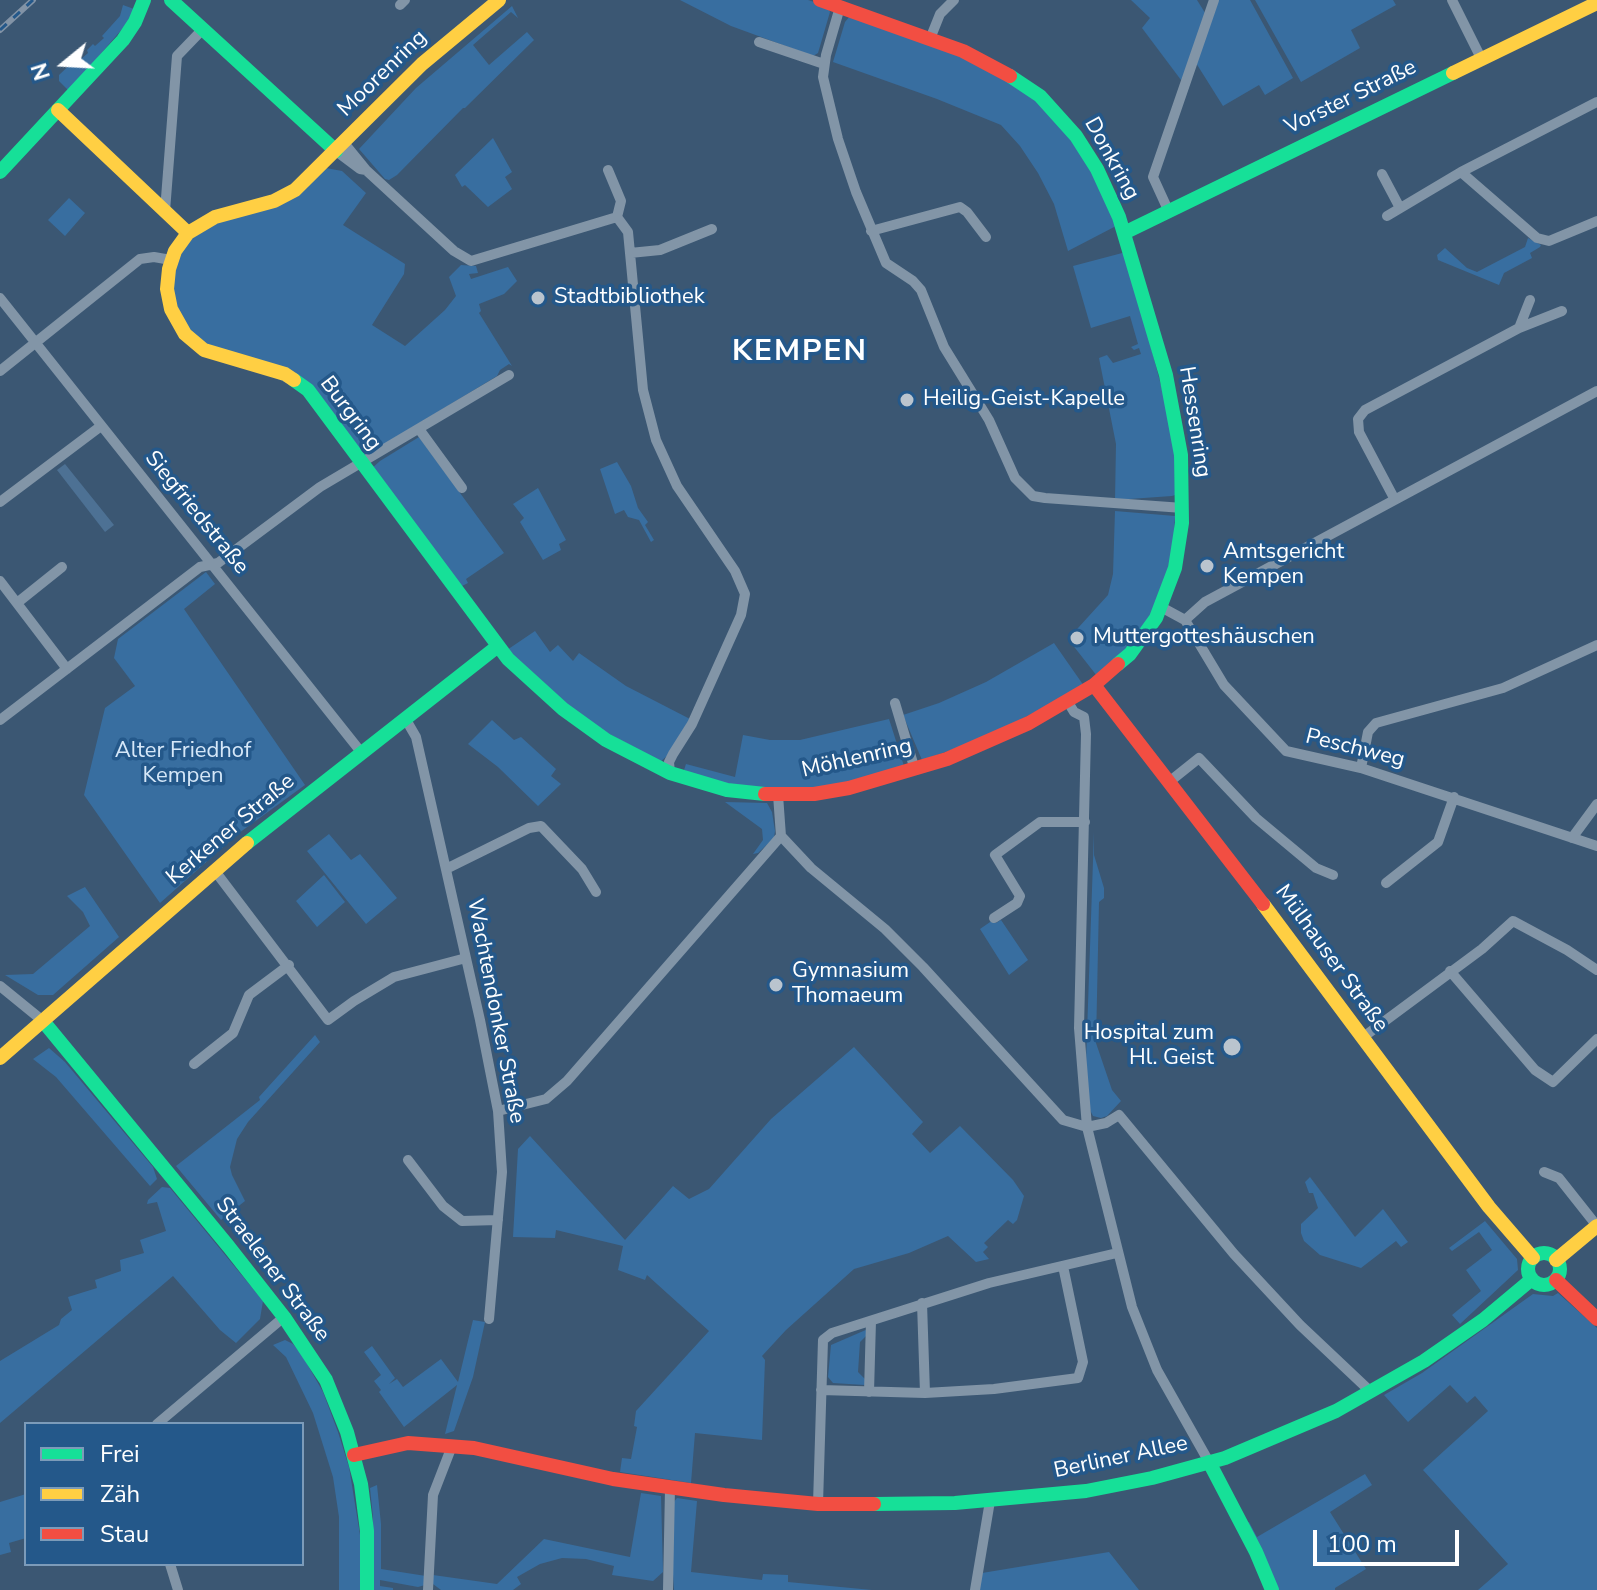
<!DOCTYPE html>
<meta charset="utf-8">
<style>
body{margin:0}
#map{position:relative;width:1597px;height:1590px;overflow:hidden;background:#3b5773;font-family:"Nunito Sans",sans-serif}
canvas{display:block}
.legend{position:absolute;left:24px;top:1422px;width:280px;height:144px;box-sizing:border-box;background:#24588a;border:2px solid #7c9bb9;margin:0;padding:10px 14px;list-style:none;font-size:24px;color:#fff}
.legend li{display:flex;align-items:center;gap:16px;height:40px}
.legend b{width:40px;border:2px solid #7c9bb9}
.north{position:absolute;left:24px;top:24px;width:80px;height:80px;-webkit-text-stroke:6px #24588a;paint-order:stroke;rotate:252deg;font-size:22px;font-weight:700;line-height:32px;text-align:center;color:#fff}
.north::after{content:'';display:block;margin:auto;width:28px;height:36px;background:#fff;clip-path:polygon(50% 0,100% 100%,50% 72%,0 100%)}
.scale{position:absolute;left:1313px;top:1530px;width:146px;height:36px;box-sizing:border-box;border:4px solid #fff;border-top:0;padding-left:10px;font-size:24px;line-height:28px;white-space:nowrap;color:#fff;-webkit-text-stroke:6px #24588a;paint-order:stroke}
</style>
<div id="map">
<canvas width="1597" height="1590"></canvas>
<ul class="legend">
<li><b style="height:10px;background:#16e098"></b>Frei</li>
<li><b style="height:10px;background:#ffcf43"></b>Zäh</li>
<li><b style="height:10px;background:#f24e42"></b>Stau</li>
</ul>
<div class="north">N</div>
<div class="scale">100 m</div>
</div>
<script>
const c = document.querySelector('canvas').getContext('2d');
c.lineJoin = 'round';
function paint(path, color) { c.fillStyle = color; c.fill(path, 'evenodd'); }
const toPath = rows => new Path2D(rows.map(r => 'M' + r).join(''));
function strokePath(path, color, width, dash) { c.strokeStyle = color; c.lineWidth = width; c.lineCap = dash ? 'butt' : 'round'; c.setLineDash(dash || []); c.stroke(path); }
function label(font, color, halo, rows, align = 'center') {
  c.font = font + ' "Nunito Sans",sans-serif'; c.lineWidth = 7; c.setLineDash([]); c.textBaseline = 'middle'; c.strokeStyle = halo; c.fillStyle = color; for (const [text, x, y, turn = 0] of rows) {
    c.save(); c.translate(x, y); c.rotate((+turn || 0) * Math.PI / 180); c.textAlign = isNaN(turn) ? turn : align; if (halo) c.strokeText(text, 0, 0); c.fillText(text, 0, 0); c.restore();
  }
}
const green = toPath([
 [680,0,808,0,827,6,830,12,818,53,813,56,731,26],
 [1131,0,1197,0,1207,16,1184,84,1142,28,1150,18],
 [1217,0,1250,0,1293,78,1265,95,1259,85,1223,106,1196,63],
 [1255,0,1393,0,1396,5,1351,30,1360,48,1301,82],
 [123,5,134,9,128,22,69,91,59,81,59,75,77,58,80,60,88,53,87,50,93,44,95,46,104,38,102,36,120,16],
 [512,6,518,18,511,12,473,45,489,65,527,32,534,40,465,108,463,108,397,175,389,180,385,179,359,149,416,88],
 [850,16,961,55,1017,84,1056,119,1093,172,1116,226,1068,251,1054,204,1038,173,1020,146,1001,125,937,99,833,62,845,22],
 [493,138,512,172,505,177,512,189,488,207,465,185,462,187,455,175],
 [326,168,342,171,366,193,343,225,405,264,404,274,372,325,405,346,445,310,456,296,449,277,461,265,476,266,478,273,469,274,471,279,508,267,517,281,504,294,479,304,481,311,479,313,512,366,509,364,500,370,497,376,370,453,363,455,322,400,209,346,189,330,176,307,172,281,181,251,198,232],
 [69,198,85,213,65,236,48,220],
 [1528,238,1541,245,1540,247,1530,253,1532,258,1504,273,1499,285,1438,260,1437,255,1445,248,1467,268,1477,272,1525,247],
 [1126,252,1174,435,1175,495,1172,496,1115,500,1116,444,1099,358,1107,355,1113,363,1141,354,1139,348,1134,350,1131,347,1138,344,1130,316,1091,328,1073,266],
 [419,437,504,553,466,579,468,583,460,587,371,469,380,461],
 [617,462,631,486,638,508,648,522,645,525,654,540,651,542,639,520,628,517,624,510,615,514,600,469],
 [538,488,566,540,559,544,561,550,543,560,520,522,524,518,513,504],
 [1115,511,1175,516,1173,555,1152,616,1127,649,1097,676,1068,639,1108,595,1113,574],
 [206,572,215,584,184,609,305,785,239,833,160,903,84,795,105,708,135,686,114,658,118,639],
 [535,631,550,652,558,645,573,661,579,653,626,686,690,719,667,756,660,762,586,721,507,650],
 [1054,643,1084,686,986,738,922,760,903,715,939,703,986,682],
 [889,719,904,766,842,784,793,791,713,782,684,770,686,764,735,777,743,735,770,740,800,740],
 [492,720,514,740,521,737,556,769,551,776,561,784,538,806,498,767,468,744],
 [725,802,767,803,772,812,775,831,774,838,758,853,753,854,763,840,762,829],
 [1094,832,1094,855,1104,888,1104,898,1099,902,1096,1043,1112,1090,1121,1101,1107,1116,1101,1118,1093,1116,1089,1108,1086,1062],
 [329,834,351,860,360,854,397,898,366,924,307,851],
 [324,875,345,902,317,927,296,901],
 [85,887,119,937,53,995,38,995,5,975,33,974,90,926,83,912,67,896],
 [993,920,996,923,1001,920,1028,960,1009,975,980,929],
 [315,1035,320,1042,248,1122,237,1139,230,1167,232,1175,245,1201,221,1220,176,1166,260,1100,259,1097],
 [854,1047,923,1122,912,1134,930,1153,960,1126,1013,1180,1024,1196,1017,1220,1013,1224,1008,1220,984,1243,988,1247,983,1252,989,1259,976,1262,948,1236,909,1253,854,1269,786,1330,762,1356,765,1360,762,1440,695,1433,691,1483,620,1472,622,1458,631,1459,637,1427,634,1426,636,1411,709,1331,647,1275,645,1280,618,1270,623,1246,556,1230,555,1238,513,1237,518,1149,530,1136,625,1240,673,1186,689,1199,709,1189,771,1119],
 [49,1048,65,1062,153,1167,157,1179,150,1186,56,1077,33,1059],
 [1310,1177,1355,1237,1383,1209,1408,1242,1401,1247,1396,1241,1361,1268,1320,1255,1304,1241,1301,1233,1301,1224,1318,1208,1313,1193,1309,1193,1305,1182],
 [162,1187,170,1188,263,1301,260,1319,236,1343,220,1330,173,1276,0,1423,0,1361,59,1325,61,1319,72,1310,68,1297,97,1288,95,1280,121,1271,120,1260,144,1253,140,1240,166,1231,157,1202,147,1204,148,1200],
 [1485,1221,1517,1259,1518,1270,1460,1324,1452,1315,1481,1291,1466,1270,1492,1250,1479,1232,1452,1251,1449,1248],
 [1558,1293,1597,1328,1597,1590,1478,1590,1508,1564,1423,1470,1488,1411,1475,1396,1467,1403,1450,1385,1408,1422,1384,1395,1422,1373,1533,1294,1553,1296],
 [473,1320,485,1322,473,1377,454,1431,445,1434,457,1385,404,1427,379,1392,381,1390,374,1381,381,1375,364,1352,372,1346,395,1378,389,1384,397,1379,403,1387,441,1359,458,1382],
 [868,1329,867,1335,860,1342,858,1372,865,1379,865,1385,833,1383,828,1377,831,1345],
 [285,1340,293,1344,302,1355,323,1392,338,1432,349,1467,361,1541,362,1590,339,1590,339,1517,333,1477,313,1413,286,1357,273,1345],
 [1365,1474,1372,1485,1330,1512,1366,1569,1335,1588,1335,1590,1277,1590,1246,1523,1249,1522,1257,1537],
 [377,1485,381,1524,381,1569,426,1576,425,1585,418,1587,380,1580,380,1586,393,1588,393,1590,372,1590,373,1517,370,1488],
 [641,1493,661,1496,663,1572,653,1581,612,1575,614,1566,586,1559,562,1558,540,1564,517,1577,521,1584,513,1590,441,1590,433,1584,433,1575,497,1584,544,1539,630,1557],
 [26,1494,26,1538,9,1543,11,1552,0,1555,0,1502],
 [677,1498,697,1501,691,1572,762,1580,763,1574,788,1575,788,1582,872,1590,674,1590,671,1544,673,1503],
 [1109,1552,1139,1590,979,1590,982,1573]
]);
const water = toPath([
 [65,464,114,525,105,532,57,470]
]);
const street = toPath([
 [1452,0,1481,58],
 [400,5,405,0],
 [840,7,826,55,823,77,838,139,856,192,886,263,913,281,921,290,944,347,989,420,1015,478,1033,496,1045,498,1183,508],
 [930,39,940,14,954,0],
 [759,42,824,64],
 [344,143,366,170,454,251,471,261,617,217],
 [336,151,360,169,366,170],
 [608,170,621,201,617,217],
 [1461,172,1537,238,1549,241,1597,221],
 [1382,174,1400,208],
 [165,211,177,56,203,29],
 [1169,212,1153,177,1214,0],
 [1387,216,1461,172,1597,102],
 [617,217,628,232,643,390,656,440,677,486,735,571,745,594,741,615,692,724,673,754,669,762,670,773],
 [871,231,960,207,967,212,986,237],
 [630,253,660,250,712,229],
 [0,298,361,752],
 [1519,328,1530,300],
 [0,371,140,259,154,257,171,260],
 [419,429,462,488],
 [1394,498,1359,432,1358,419,1365,410,1519,328,1562,311],
 [0,502,101,426],
 [0,581,67,669],
 [17,603,62,567],
 [1161,607,1185,620,1224,685,1286,751,1361,768,1597,846],
 [1185,620,1205,602,1597,391],
 [1068,702,1074,712,1084,717,1086,734,1079,1028,1087,1127,1132,1307,1157,1370,1209,1462],
 [895,703,915,770],
 [405,718,416,737,480,1020,498,1111,502,1172,489,1319],
 [0,720,200,567,218,563,320,487,509,375],
 [1361,768,1368,732,1376,723,1503,688,1597,645],
 [1169,782,1199,758,1256,818,1316,868,1333,875],
 [778,795,781,836,811,868,885,929,923,967,1063,1120,1087,1127,1106,1123,1119,1115,1234,1254,1300,1325,1371,1392],
 [1572,838,1597,804],
 [446,869,529,828,541,826,582,869,596,892],
 [215,871,328,1020,354,1001,394,977,466,958],
 [1386,883,1438,842,1454,797],
 [994,918,1017,903,1020,896,995,855,1040,822,1085,822],
 [1450,971,1535,1070,1553,1082,1597,1039],
 [0,986,43,1021],
 [1362,1038,1482,949,1513,921,1567,950,1597,970],
 [194,1064,233,1033,249,995,289,965],
 [498,1111,546,1099,567,1081,781,836],
 [408,1160,443,1206,462,1221,498,1220],
 [1544,1172,1559,1178,1597,1226],
 [922,1303,925,1393],
 [821,1390,925,1393,994,1389,1078,1378,1083,1362,1063,1266],
 [869,1392,871,1321],
 [157,1424,284,1317],
 [818,1504,823,1340,832,1333,989,1283,1117,1253],
 [170,1564,178,1590],
 [428,1590,433,1495,452,1446],
 [668,1590,670,1488],
 [975,1590,990,1501]
]);
const fast = toPath([
 [171,0,336,151],
 [1010,76,1040,96,1076,136,1097,169,1119,217,1166,375,1181,455,1182,523,1175,568,1156,618,1130,654,1118,664],
 [0,172,123,40,135,22,144,0],
 [1124,233,1453,73],
 [294,380,308,390,508,659,563,709,606,740,670,773,727,790,765,794],
 [247,843,498,646],
 [43,1021,229,1247,284,1317,326,1380,347,1432,361,1484,367,1531,367,1590],
 '1528 1269a16 16 0 1 1 32 0a16 16 0 1 1-32 0Z',
 [1209,1462,1256,1552,1272,1590],
 [874,1504,955,1503,1086,1491,1152,1478,1225,1458,1336,1411,1424,1361,1483,1320,1532,1279]
]);
const slow = toPath([
 [1453,73,1597,3],
 [58,110,188,233],
 [294,380,285,374,204,350,185,334,171,309,167,289,169,269,175,251,188,233,215,217,274,201,295,190,422,64,499,0],
 [1263,904,1489,1207,1533,1258],
 [0,1058,247,843],
 [1556,1260,1597,1226]
]);
const jam = toPath([
 [820,0,963,51,1010,76],
 [1094,685,1263,904],
 [765,794,814,794,849,788,947,759,1029,723,1094,685,1118,664],
 [1556,1280,1597,1319],
 [354,1455,408,1443,474,1448,613,1479,724,1495,818,1504,874,1504]
]);
const rail = toPath([
 [0,30,33,0]
]);
const markers = [
 [538,298,8,"#bac4ce"],
 [907,400,8,"#bac4ce"],
 [1207,566,8,"#bac4ce"],
 [1077,638,8,"#bac4ce"],
 [776,985,8,"#bac4ce"],
 [1232,1047,10,"#bac4ce"]
];
const streetNames = [
 ["Moorenring",383,74,-44],
 ["Vorster Straße",1351,98,-26],
 ["Donkring",1111,159,61],
 ["Burgring",350,414,53],
 ["Hessenring",1194,422,81],
 ["Siegfriedstraße",196,513,51],
 ["Peschweg",1355,749,14],
 ["Möhlenring",857,759,-13],
 ["Kerkener Straße",231,830,-40],
 ["Mülhauser Straße",1331,959,54],
 ["Wachtendonker Straße",495,1011,79],
 ["Straelener Straße",272,1270,53],
 ["Berliner Allee",1121,1458,-12]
];
const poiNames = [
 ["Stadtbibliothek",554,298],
 ["Heilig-Geist-Kapelle",923,400],
 ["Amtsgericht",1223,553],
 ["Kempen",1223,578],
 ["Muttergotteshäuschen",1093,638],
 ["Gymnasium",792,972],
 ["Thomaeum",792,997],
 ["Hospital zum",1214,1034,"right"],
 ["Hl. Geist",1214,1059,"right"]
];
const parkNames = [
 ["Alter Friedhof",183,752],
 ["Kempen",183,777]
];
const districtNames = [
 ["KEMPEN",800,353]
];
paint(green, '#386ea0');
paint(water, '#4d7194');
strokePath(street, '#8295a7', 10);
strokePath(fast, '#16e098', 14);
strokePath(slow, '#ffcf43', 14);
strokePath(jam, '#f24e42', 14);
strokePath(rail, '#8293a6', 6);
strokePath(rail, '#24588a', 3, [9]);
for (const [x, y, r, color] of markers) { const dot = new Path2D(); dot.arc(x, y, r, 0, 2 * Math.PI); c.fillStyle = color; c.fill(dot); strokePath(dot, '#24588a', 3); }
label('22px', '#fff', '#24588a', streetNames);
label('22px', '#fff', '#24588a', poiNames, 'left');
label('22px', '#d5e7f8', '#24588a', parkNames);
c.letterSpacing = '2px';
label('bold 30px', '#fff', '#24588a', districtNames);
c.letterSpacing = '0px';
</script>
